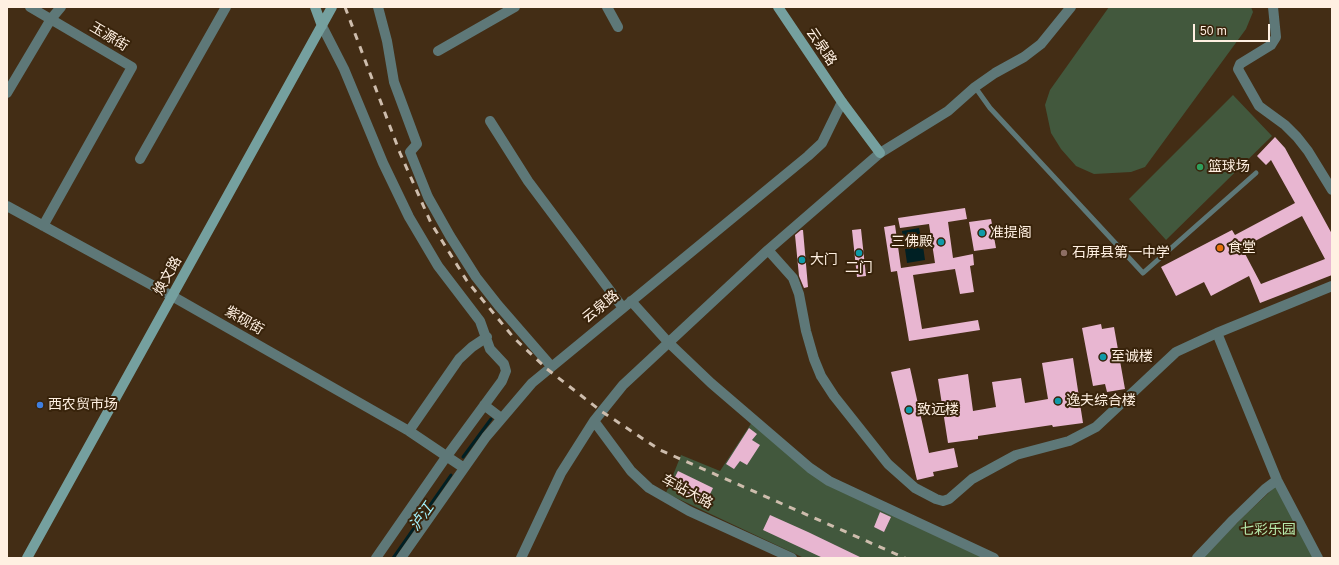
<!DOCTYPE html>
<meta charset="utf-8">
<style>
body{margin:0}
#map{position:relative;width:1339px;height:565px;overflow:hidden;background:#432d15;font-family:Arial,sans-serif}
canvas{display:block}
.frame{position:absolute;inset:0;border:8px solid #fff0e2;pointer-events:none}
.scale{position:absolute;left:1193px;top:24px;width:77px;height:18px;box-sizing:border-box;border:2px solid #fff0e2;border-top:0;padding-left:5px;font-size:12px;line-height:14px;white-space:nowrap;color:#fff0e2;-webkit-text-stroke:3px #38230b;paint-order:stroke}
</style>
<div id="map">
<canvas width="1339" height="565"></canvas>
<div class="frame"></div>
<div class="scale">50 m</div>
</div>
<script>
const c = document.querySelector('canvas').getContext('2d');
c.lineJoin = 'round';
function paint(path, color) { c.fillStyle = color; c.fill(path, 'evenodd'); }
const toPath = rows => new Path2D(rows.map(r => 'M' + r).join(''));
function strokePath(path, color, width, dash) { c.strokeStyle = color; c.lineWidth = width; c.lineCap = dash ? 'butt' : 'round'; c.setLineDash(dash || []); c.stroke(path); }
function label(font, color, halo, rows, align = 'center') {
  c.font = font + ' Arial,"Noto Sans SC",sans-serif'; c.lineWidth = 4; c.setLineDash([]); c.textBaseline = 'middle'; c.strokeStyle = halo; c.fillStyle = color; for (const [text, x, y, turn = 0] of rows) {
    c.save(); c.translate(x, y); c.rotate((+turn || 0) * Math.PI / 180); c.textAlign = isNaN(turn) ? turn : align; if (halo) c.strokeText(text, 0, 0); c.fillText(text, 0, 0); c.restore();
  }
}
const green = toPath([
 [1109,7,1251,7,1253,12,1246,29,1145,167,1131,172,1094,174,1076,166,1061,149,1051,133,1045,105,1050,90],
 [1233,95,1272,136,1166,240,1129,199],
 [756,416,831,486,984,558,804,558,666,493,681,455,720,471],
 [1276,486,1314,558,1203,558,1242,518]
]);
const water = toPath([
 [919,228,922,243,904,246,902,231],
 [923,246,925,260,907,263,905,249]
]);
const stream = toPath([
 [463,457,491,419],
 [393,558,451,475]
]);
const building = toPath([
 [1275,137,1285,148,1332,234,1332,275,1260,303,1249,276,1211,296,1204,282,1176,296,1161,267,1232,230,1235,235,1295,203,1271,160,1266,165,1257,156],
 [1302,216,1325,259,1261,284,1242,248],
 [965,208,967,219,948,222,953,258,973,254,974,265,970,266,974,292,960,294,955,269,913,275,922,329,978,320,980,330,909,341,897,271,891,272,884,227,895,225,901,268,935,263,929,224,900,228,898,218],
 [991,219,993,229,1009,227,1010,234,994,237,996,248,974,251,969,222],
 [861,229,866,276,857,277,852,230],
 [801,230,803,230,808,287,804,288,799,276,795,235],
 [1101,324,1102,329,1114,327,1125,389,1107,392,1105,384,1093,386,1082,328],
 [1073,358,1083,423,1053,427,1052,425,978,436,978,439,948,443,938,379,968,374,973,411,996,407,992,382,1021,378,1025,403,1048,399,1042,363],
 [910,368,929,453,954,448,958,467,933,472,934,476,917,480,891,372],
 [749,428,757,434,752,440,760,445,747,465,740,461,734,469,726,464],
 [678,471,713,488,706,502,671,485],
 [880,512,891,517,884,532,874,527],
 [770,515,808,532,862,558,823,558,763,530]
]);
const lane = toPath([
 [975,87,990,108,1143,273,1256,173]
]);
const street = toPath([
 [30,7,132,67,43,226],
 [378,7,387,41,394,82,417,144,410,152,428,197,450,236,476,277,498,305,551,366],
 [607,7,618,27],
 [1273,7,1276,37,1271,45,1240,64,1238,69,1259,106,1285,125,1297,137,1308,151,1332,190],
 [322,26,344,69,383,163,409,217,438,266,480,321,490,349,504,364,506,371,502,381,444,460,376,558],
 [438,51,515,7],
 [7,93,51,19,61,7],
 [490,121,528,181,623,308],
 [140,159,226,7],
 [7,206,172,296,409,431,464,468],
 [768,250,793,278,799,294,806,331,814,359,821,376,834,396,888,464,915,488,936,499,943,501,949,499,972,479,1016,455,1069,441,1096,427,1176,352,1217,333,1332,286],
 [631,301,668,342,711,383,810,468,829,481,994,558],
 [1217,333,1277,480,1318,558],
 [484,405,501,418],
 [594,421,631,471,649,488,689,511,792,558],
 [409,431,459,359,472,347,487,337],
 [401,558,486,437,532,383,808,156,822,143,842,102],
 [521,558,561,473,594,421,623,385,768,250,880,153,948,111,975,87,995,73,1024,57,1041,44,1071,7],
 [1197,558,1233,520,1265,489,1277,480]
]);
const secondary = toPath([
 [315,7,322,26],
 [778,7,842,102,880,153],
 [27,558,332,7]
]);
const rail = toPath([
 [345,7,400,153,431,223,467,281,514,338,547,369,601,411,660,450,905,558]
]);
const markers = [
 [1200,167,4,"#2e9e5b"],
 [982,233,4,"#0f9aa8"],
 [941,242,4,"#0f9aa8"],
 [1220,248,4,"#e8710a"],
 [859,253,4,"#0f9aa8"],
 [1064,253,4,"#8d6e63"],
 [802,260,4,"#0f9aa8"],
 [1103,357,4,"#0f9aa8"],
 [1058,401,4,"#0f9aa8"],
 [40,405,4,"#3f7fe0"],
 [909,410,4,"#0f9aa8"]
];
const streetNames = [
 ["玉源街",109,37,31],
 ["云泉路",821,47,56],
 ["焕文路",168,276,-61],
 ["云泉路",601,307,-39],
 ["紫砚街",244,321,30],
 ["车站大路",687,492,28]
];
const poiNames = [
 ["篮球场",1208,167],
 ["准提阁",990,233],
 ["三佛殿",933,242,"right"],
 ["食堂",1228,248],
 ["石屏县第一中学",1072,253],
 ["大门",810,260],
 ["二门",859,268,"center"],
 ["至诚楼",1111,357],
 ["逸夫综合楼",1066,401],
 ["西农贸市场",48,405],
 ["致远楼",917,410]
];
const parkNames = [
 ["七彩乐园",1268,530]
];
const waterNames = [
 ["泸江",422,517,-55]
];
paint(green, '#42583d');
paint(water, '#002024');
strokePath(stream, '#002024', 3);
paint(building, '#e8b6d1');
strokePath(lane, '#5e7878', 5);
strokePath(street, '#5e7878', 10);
strokePath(secondary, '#75a09f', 10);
strokePath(rail, '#cebdad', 3, [7, 7]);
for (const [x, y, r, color] of markers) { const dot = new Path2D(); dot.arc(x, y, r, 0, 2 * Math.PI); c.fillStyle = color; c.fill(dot); strokePath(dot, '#38230b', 1.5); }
label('14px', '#fff0e2', '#38230b', streetNames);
label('14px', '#fff0e2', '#38230b', poiNames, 'left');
label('14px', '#b6e9ab', '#38230b', parkNames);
label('italic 15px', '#a3f2fd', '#38230b', waterNames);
</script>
